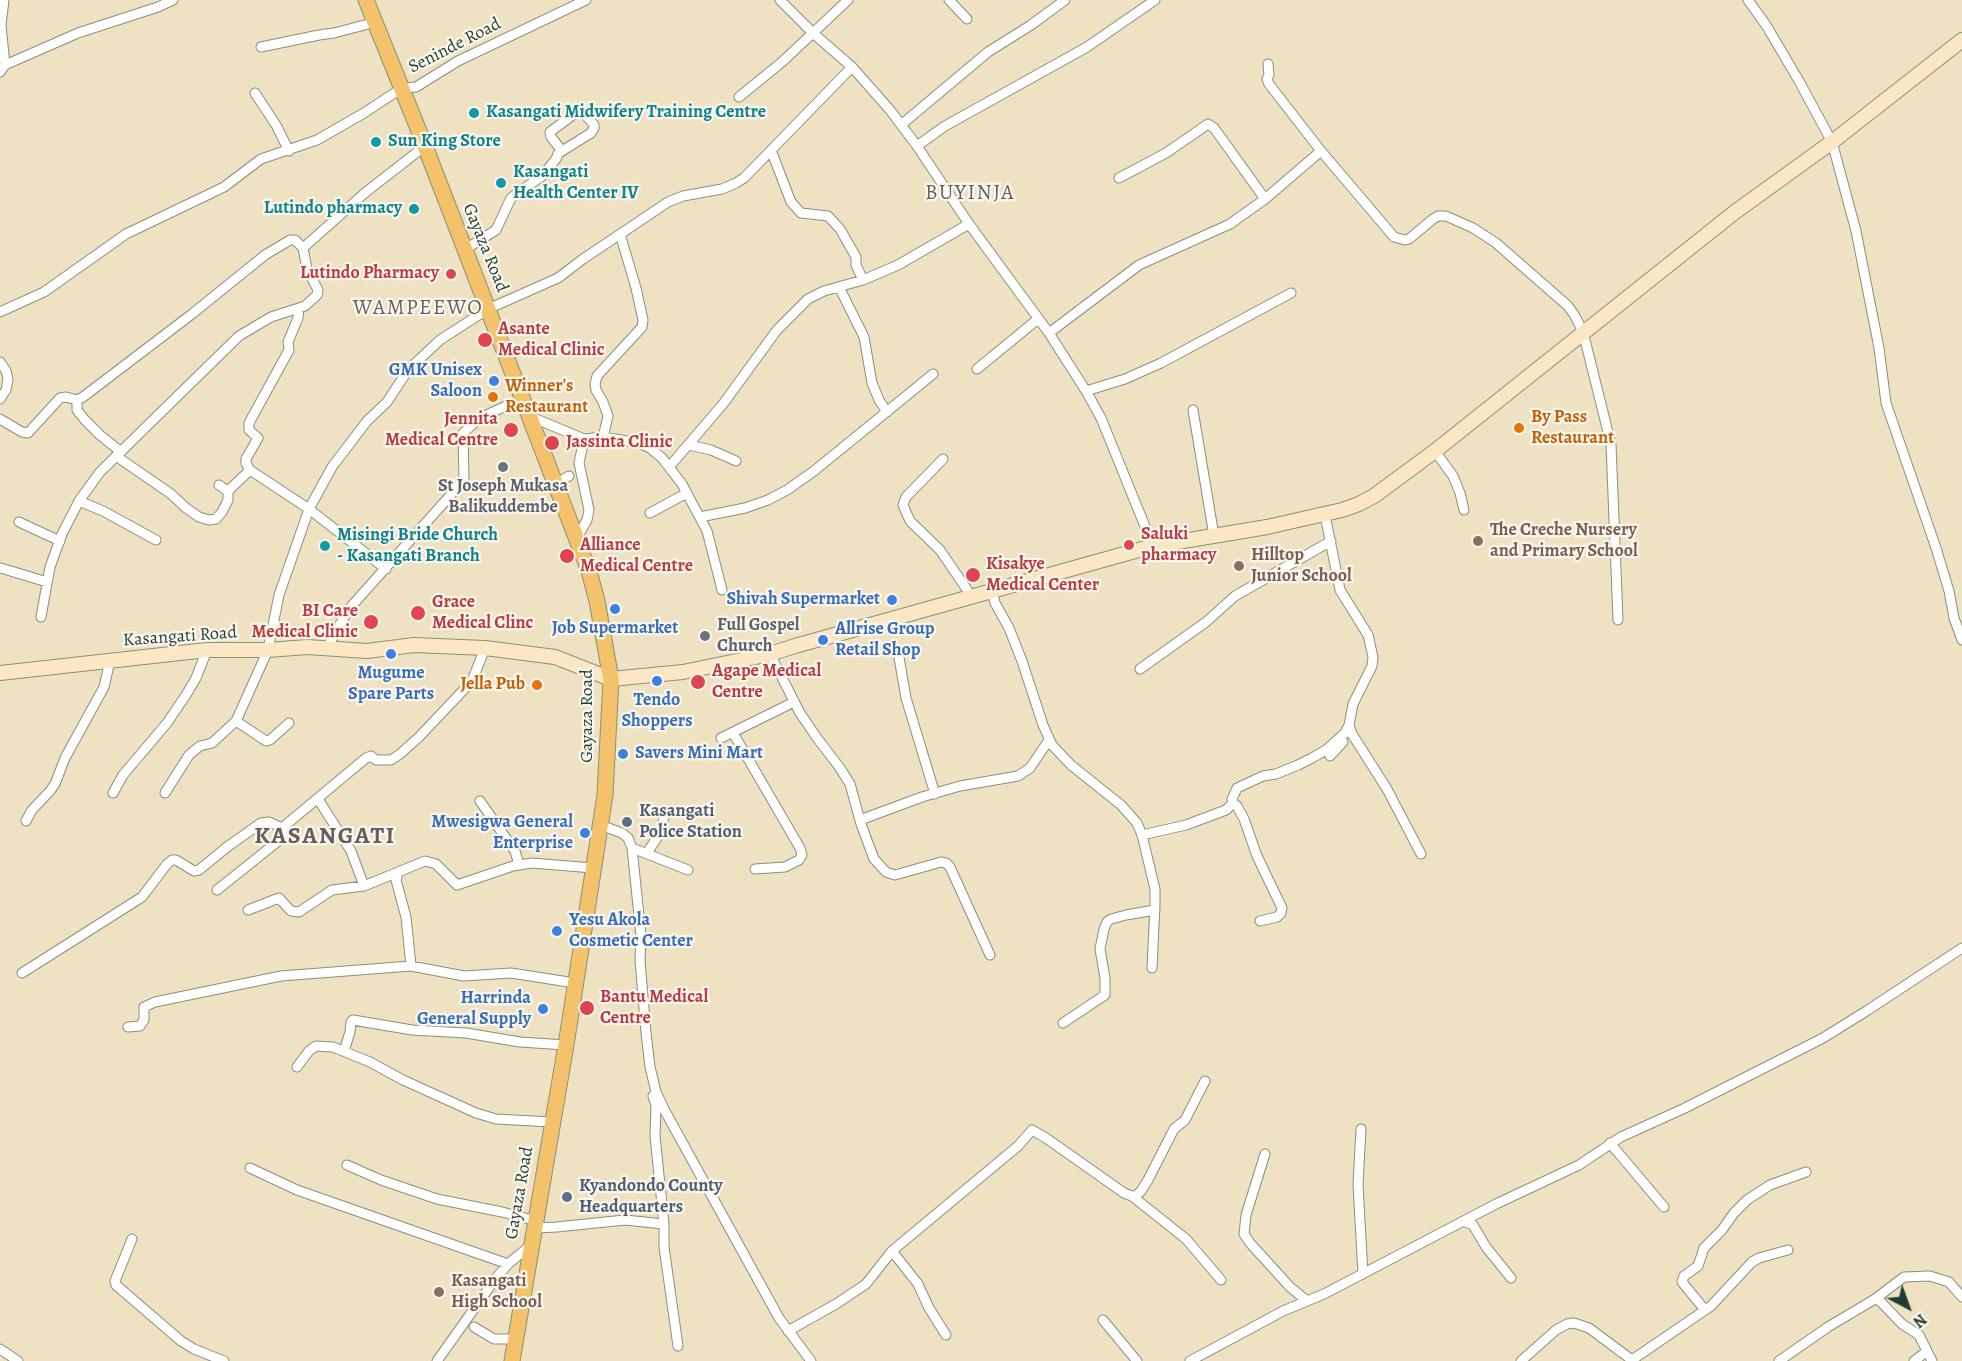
<!DOCTYPE html>
<style>
body{margin:0}
#map{position:relative;width:1962px;height:1361px;overflow:hidden;background:#efe2c3;font-family:Alegreya,serif}
canvas{display:block}
.north{position:absolute;left:1878px;top:1277px;width:60px;height:60px;-webkit-text-stroke:4px #fbf7ec;paint-order:stroke;rotate:139deg;font-size:16px;font-weight:700;line-height:24px;text-align:center;color:#1f3d34}
.north::after{content:'';display:block;margin:auto;width:21px;height:27px;background:#1f3d34;clip-path:polygon(50% 0,100% 100%,50% 72%,0 100%)}
</style>
<div id="map">
<canvas width="1962" height="1361"></canvas>
<div class="north">N</div>
</div>
<script>
const c = document.querySelector('canvas').getContext('2d');
c.lineJoin = 'round';
const toPath = rows => new Path2D(rows.map(r => 'M' + r).join(''));
function strokePath(path, color, width, dash) { c.strokeStyle = color; c.lineWidth = width; c.lineCap = dash ? 'butt' : 'round'; c.setLineDash(dash || []); c.stroke(path); }
function label(font, color, halo, rows, align = 'center') {
  c.font = font + ' Alegreya,serif'; c.lineWidth = 4.5; c.setLineDash([]); c.textBaseline = 'middle'; c.strokeStyle = halo; c.fillStyle = color; for (const [text, x, y, turn = 0] of rows) {
    c.save(); c.translate(x, y); c.rotate((+turn || 0) * Math.PI / 180); c.textAlign = isNaN(turn) ? turn : align; if (halo) c.strokeText(text, 0, 0); c.fillText(text, 0, 0); c.restore();
  }
}
const street = toPath([
 [780,0,813,33,852,67,890,110,917,146,969,224,1049,333,1086,391,1101,418,1153,546],
 [949,0,967,19],
 [1748,0,1766,25,1799,81,1832,142,1856,231,1879,348,1886,403,1936,548,1949,591,1954,618,1962,640],
 [261,47,319,35,334,33,376,22],
 [1268,64,1269,75,1267,79,1269,84,1321,151,1394,237,1405,240,1409,239,1433,219,1438,216,1446,216,1473,228,1496,243,1568,306,1575,316,1583,332,1611,444,1618,620],
 [5,65,78,33,158,7,173,0],
 [0,72,5,65,1,25,4,0],
 [255,93,276,125,289,151],
 [739,97,782,62,848,0],
 [901,125,988,52,1031,25,1065,0],
 [917,146,945,126,1087,47,1155,0],
 [771,150,791,202,801,213,828,216,840,229,856,257,856,265,863,280],
 [1119,178,1166,153,1208,124,1214,128,1265,199],
 [464,250,496,230,511,198,542,176,556,159,558,154,562,151,551,137,550,132,578,111,583,112,594,125,594,128,591,133,562,151],
 [839,287,864,337,872,383,879,400,887,412],
 [299,308,298,318,288,342,289,350,249,423,249,430,258,438,246,459,246,463,250,470,309,509,386,569],
 [0,312,44,292,126,234,224,187,261,159,317,140,364,113,402,88,416,87,458,61,586,0],
 [1049,333,1139,265,1230,224,1265,199,1321,151],
 [0,362,6,371,8,379,6,390,0,399],
 [977,369,1038,319],
 [1086,391,1125,379,1161,363,1291,293],
 [77,400,77,410,85,420,100,435,121,452],
 [1193,410,1214,536],
 [529,416,584,439,603,437,639,443,650,448,662,458,682,484,707,531,722,590],
 [0,419,22,432,28,433,60,398,66,397,77,400,83,397,192,314,265,255,290,240,295,240,303,248,366,192,425,146],
 [603,437,608,416,603,402,596,390,595,384,597,376,642,327,643,320,636,288,620,234],
 [689,445,711,450,736,461],
 [1435,451,1453,476,1460,493,1464,510],
 [116,456,171,494,186,508,199,517,209,520,216,519,222,512,228,500,228,491],
 [943,459,906,497,903,505,910,521,940,550,972,597],
 [670,466,723,404,777,330,808,299,824,291,863,280,898,265,969,224],
 [562,480,569,476],
 [219,485,228,491,250,470],
 [79,501,103,511,156,540],
 [650,513,687,493],
 [1325,515,1340,590,1368,635,1373,657,1372,666,1353,704,1349,725,1352,734,1387,789,1421,854],
 [700,517,745,508,768,500,787,490,814,471,933,374],
 [19,522,60,541],
 [577,538,587,520,589,510,579,463,584,439],
 [1,568,47,582],
 [992,591,995,603,1009,628,1022,661,1043,725,1052,745,1071,765,1121,805,1137,823,1142,835,1155,889,1155,904,1152,968],
 [41,617,50,567,62,534,79,501,100,472,239,336,271,317,305,306,317,295,318,290,307,269,303,248],
 [327,648,348,610,464,480,463,433,480,418,508,405],
 [898,652,906,698,935,794],
 [770,654,800,713,817,738,840,768,850,784,861,824,874,859,886,872,895,875,941,862,946,863,950,867,990,955],
 [1140,669,1206,622,1235,596,1331,541],
 [236,721,266,741,270,740,289,723],
 [733,733,800,848,802,855,799,860,785,867,755,869],
 [721,738,794,702],
 [1330,756,1343,742],
 [113,793,123,775,167,723,186,695,196,678,207,650],
 [165,793,189,755,200,746,212,743,236,721,268,650,279,595,309,509,332,467,367,421,387,402,408,370,440,340,488,309,558,278,583,259,668,202,683,196,722,189,736,183,744,178,852,67],
 [318,799,351,851,364,886],
 [480,801,515,851,519,865],
 [1233,803,1237,806,1244,819,1257,856,1282,908,1281,913,1277,917,1260,921],
 [860,820,922,797,960,786,1018,776,1030,768,1049,740],
 [26,821,32,810,50,791,55,784,65,758,104,687,110,661],
 [600,825,622,833,628,838,632,848,641,935,640,960,646,1033,650,1067,656,1092,665,1111,779,1318,811,1361],
 [282,828,366,758,371,756,376,760,391,760,400,754,419,737,472,681,485,648],
 [1142,835,1186,825,1226,810,1233,803,1232,799,1237,788,1263,776,1276,774,1298,765,1312,758,1326,750,1337,740,1345,733,1349,725],
 [632,848,688,870],
 [647,853,662,830,664,814],
 [398,873,396,880,406,917,411,966],
 [217,890,282,838,284,834,282,828],
 [248,910,279,898,291,911,299,912,332,890,364,886,425,861,436,864,457,885,513,866,532,863,593,868],
 [22,973,142,897,167,864,172,860,176,860,194,871,199,870,227,847,261,823,269,822,282,828],
 [1063,1023,1105,995,1105,978,1100,949,1104,929,1107,922,1111,919,1126,915,1155,910],
 [128,1027,140,1026,144,1020,144,1007,155,1002,281,976,411,966,464,976,511,973,575,983],
 [344,1051,350,1032,351,1022,353,1020,412,1030,466,1033,520,1042,566,1045],
 [297,1067,309,1051,316,1046,333,1047,370,1062,403,1080,476,1113,496,1119,552,1122],
 [653,1096,656,1105,655,1136,664,1224,664,1247,678,1346],
 [1361,1129,1358,1185,1363,1274],
 [1610,1143,1664,1207],
 [1265,1154,1246,1215,1244,1234,1250,1243,1290,1287,1307,1301],
 [347,1165,381,1180,437,1199,502,1212,537,1221],
 [250,1168,297,1190,508,1264],
 [1132,1196,1186,1239,1221,1280],
 [1463,1221,1473,1225,1486,1247,1511,1278],
 [535,1228,557,1227,625,1220,664,1224],
 [132,1239,115,1281,116,1285,181,1341,194,1349,224,1361],
 [892,1251,918,1284,929,1308,946,1335],
 [1875,1299,1880,1301,1902,1324,1919,1335,1932,1361],
 [1705,1310,1682,1282,1684,1276,1698,1266,1704,1248,1722,1230,1734,1213,1747,1200,1770,1185,1806,1172],
 [1103,1320,1137,1361],
 [474,1327,494,1339,515,1339],
 [788,1331,836,1304,866,1284,892,1251,1018,1146,1032,1130,1046,1138,1124,1193,1132,1196,1136,1196,1141,1191,1148,1180,1174,1129,1185,1120,1205,1081],
 [0,1349,18,1361],
 [1632,1360,1711,1306,1752,1262,1759,1258,1788,1250],
 [437,1361,496,1278,508,1264,531,1245],
 [1190,1361,1283,1311,1324,1294,1496,1204,1579,1165,1621,1137,1685,1108,1823,1038,1868,1010,1962,948],
 [1521,1361,1556,1330,1567,1324,1574,1323,1589,1328,1632,1360],
 [1779,1361,1828,1327,1875,1299,1904,1277,1930,1276,1949,1282,1962,1297],
 [1914,1361,1926,1352]
]);
const secondary = toPath([
 [0,673,207,650,268,650,307,647,367,651,414,645,485,648,555,657,611,679,683,672,770,654,795,646,1153,546,1267,527,1342,510,1359,504,1374,496,1435,451,1735,212,1832,142,1962,40]
]);
const primary = toPath([
 [366,0,425,146,589,571,597,601,611,679,605,795,566,1045,512,1361]
]);
const markers = [
 [474,113,6,"#0f9aa8"],
 [376,142,6,"#0f9aa8"],
 [501,183,6,"#0f9aa8"],
 [414,209,6,"#0f9aa8"],
 [451,274,6,"#e0444e"],
 [485,340,8,"#e0444e"],
 [494,381,6,"#3f7fe0"],
 [493,397,6,"#e8710a"],
 [1519,428,6,"#e8710a"],
 [511,430,8,"#e0444e"],
 [552,443,8,"#e0444e"],
 [503,467,6,"#6b7280"],
 [1478,541,6,"#8d6e63"],
 [1129,545,6,"#e0444e"],
 [325,546,6,"#0f9aa8"],
 [567,556,8,"#e0444e"],
 [1239,566,6,"#8d6e63"],
 [973,575,8,"#e0444e"],
 [892,600,6,"#3f7fe0"],
 [615,609,6,"#3f7fe0"],
 [418,613,8,"#e0444e"],
 [371,622,8,"#e0444e"],
 [705,636,6,"#6b7280"],
 [823,640,6,"#3f7fe0"],
 [391,654,6,"#3f7fe0"],
 [657,681,6,"#3f7fe0"],
 [698,682,8,"#e0444e"],
 [537,685,6,"#e8710a"],
 [623,754,6,"#3f7fe0"],
 [627,822,6,"#5c6f8a"],
 [585,833,6,"#3f7fe0"],
 [557,931,6,"#3f7fe0"],
 [587,1008,8,"#e0444e"],
 [543,1009,6,"#3f7fe0"],
 [567,1197,6,"#5c6f8a"],
 [439,1292,6,"#8d6e63"]
];
const streetNames = [
 ["Seninde Road",455,46,-27],
 ["Gayaza Road",485,248,68],
 ["Kasangati Road",180,637,-4],
 ["Gayaza Road",588,716,-90],
 ["Gayaza Road",520,1193,-80]
];
const cultureNames = [
 ["Kasangati Midwifery Training Centre",486,113],
 ["Sun King Store",388,142],
 ["Kasangati",513,173],
 ["Health Center IV",513,194],
 ["Lutindo pharmacy",402,209,"right"],
 ["Misingi Bride Church",337,536],
 ["- Kasangati Branch",337,557]
];
const healthNames = [
 ["Lutindo Pharmacy",439,274,"right"],
 ["Asante",498,330],
 ["Medical Clinic",498,351],
 ["Jennita",498,420,"right"],
 ["Medical Centre",498,441,"right"],
 ["Jassinta Clinic",566,443],
 ["Saluki",1141,535],
 ["pharmacy",1141,556],
 ["Alliance",580,546],
 ["Medical Centre",580,567],
 ["Kisakye",986,565],
 ["Medical Center",986,586],
 ["Grace",432,603],
 ["Medical Clinc",432,624],
 ["BI Care",358,612,"right"],
 ["Medical Clinic",358,633,"right"],
 ["Agape Medical",712,672],
 ["Centre",712,693],
 ["Bantu Medical",600,998],
 ["Centre",600,1019]
];
const shopNames = [
 ["GMK Unisex",482,371],
 ["Saloon",482,392],
 ["Shivah Supermarket",880,600],
 ["Job Supermarket",615,629,"center"],
 ["Allrise Group",835,630,"left"],
 ["Retail Shop",835,651,"left"],
 ["Mugume",391,674,"center"],
 ["Spare Parts",391,695,"center"],
 ["Tendo",657,701,"center"],
 ["Shoppers",657,722,"center"],
 ["Savers Mini Mart",635,754,"left"],
 ["Mwesigwa General",573,823],
 ["Enterprise",573,844],
 ["Yesu Akola",569,921,"left"],
 ["Cosmetic Center",569,942,"left"],
 ["Harrinda",531,999],
 ["General Supply",531,1020]
];
const foodNames = [
 ["Winner's",505,387],
 ["Restaurant",505,408],
 ["By Pass",1531,418],
 ["Restaurant",1531,439],
 ["Jella Pub",525,685,"right"]
];
const worshipNames = [
 ["St Joseph Mukasa",503,487],
 ["Balikuddembe",503,508],
 ["Full Gospel",717,626,"left"],
 ["Church",717,647,"left"]
];
const educationNames = [
 ["The Creche Nursery",1490,531],
 ["and Primary School",1490,552],
 ["Hilltop",1251,556],
 ["Junior School",1251,577],
 ["Kasangati",451,1282],
 ["High School",451,1303]
];
const serviceNames = [
 ["Kasangati",639,812],
 ["Police Station",639,833],
 ["Kyandondo County",579,1187],
 ["Headquarters",579,1208]
];
const quarterNames = [
 ["BUYINJA",970,194],
 ["WAMPEEWO",418,309]
];
const districtNames = [
 ["KASANGATI",325,837]
];
strokePath(street, '#87907c', 11);
strokePath(secondary, '#87907c', 16);
strokePath(primary, '#87907c', 17);
strokePath(street, '#fff', 9);
strokePath(secondary, '#fbe7c3', 14);
strokePath(primary, '#f4c26a', 15);
for (const [x, y, r, color] of markers) { const dot = new Path2D(); dot.arc(x, y, r, 0, 2 * Math.PI); c.fillStyle = color; c.fill(dot); strokePath(dot, '#fbf7ec', 2); }
label('18px', '#1f3d34', '#fbf7ec', streetNames);
label('bold 18px', '#0d838f', '#fbf7ec', cultureNames, 'left');
label('bold 18px', '#be3a42', '#fbf7ec', healthNames, 'left');
label('bold 18px', '#366cbe', '#fbf7ec', shopNames, 'right');
label('bold 18px', '#c56008', '#fbf7ec', foodNames, 'left');
label('bold 18px', '#5b616d', '#fbf7ec', worshipNames);
label('bold 18px', '#785e54', '#fbf7ec', educationNames, 'left');
label('bold 18px', '#4e5e75', '#fbf7ec', serviceNames, 'left');
c.letterSpacing = '1.5px';
label('21px', '#645f63', '#fbf7ec', quarterNames);
c.letterSpacing = '0px';
c.letterSpacing = '1.5px';
label('bold 24px', '#645f63', '#fbf7ec', districtNames);
c.letterSpacing = '0px';
</script>
